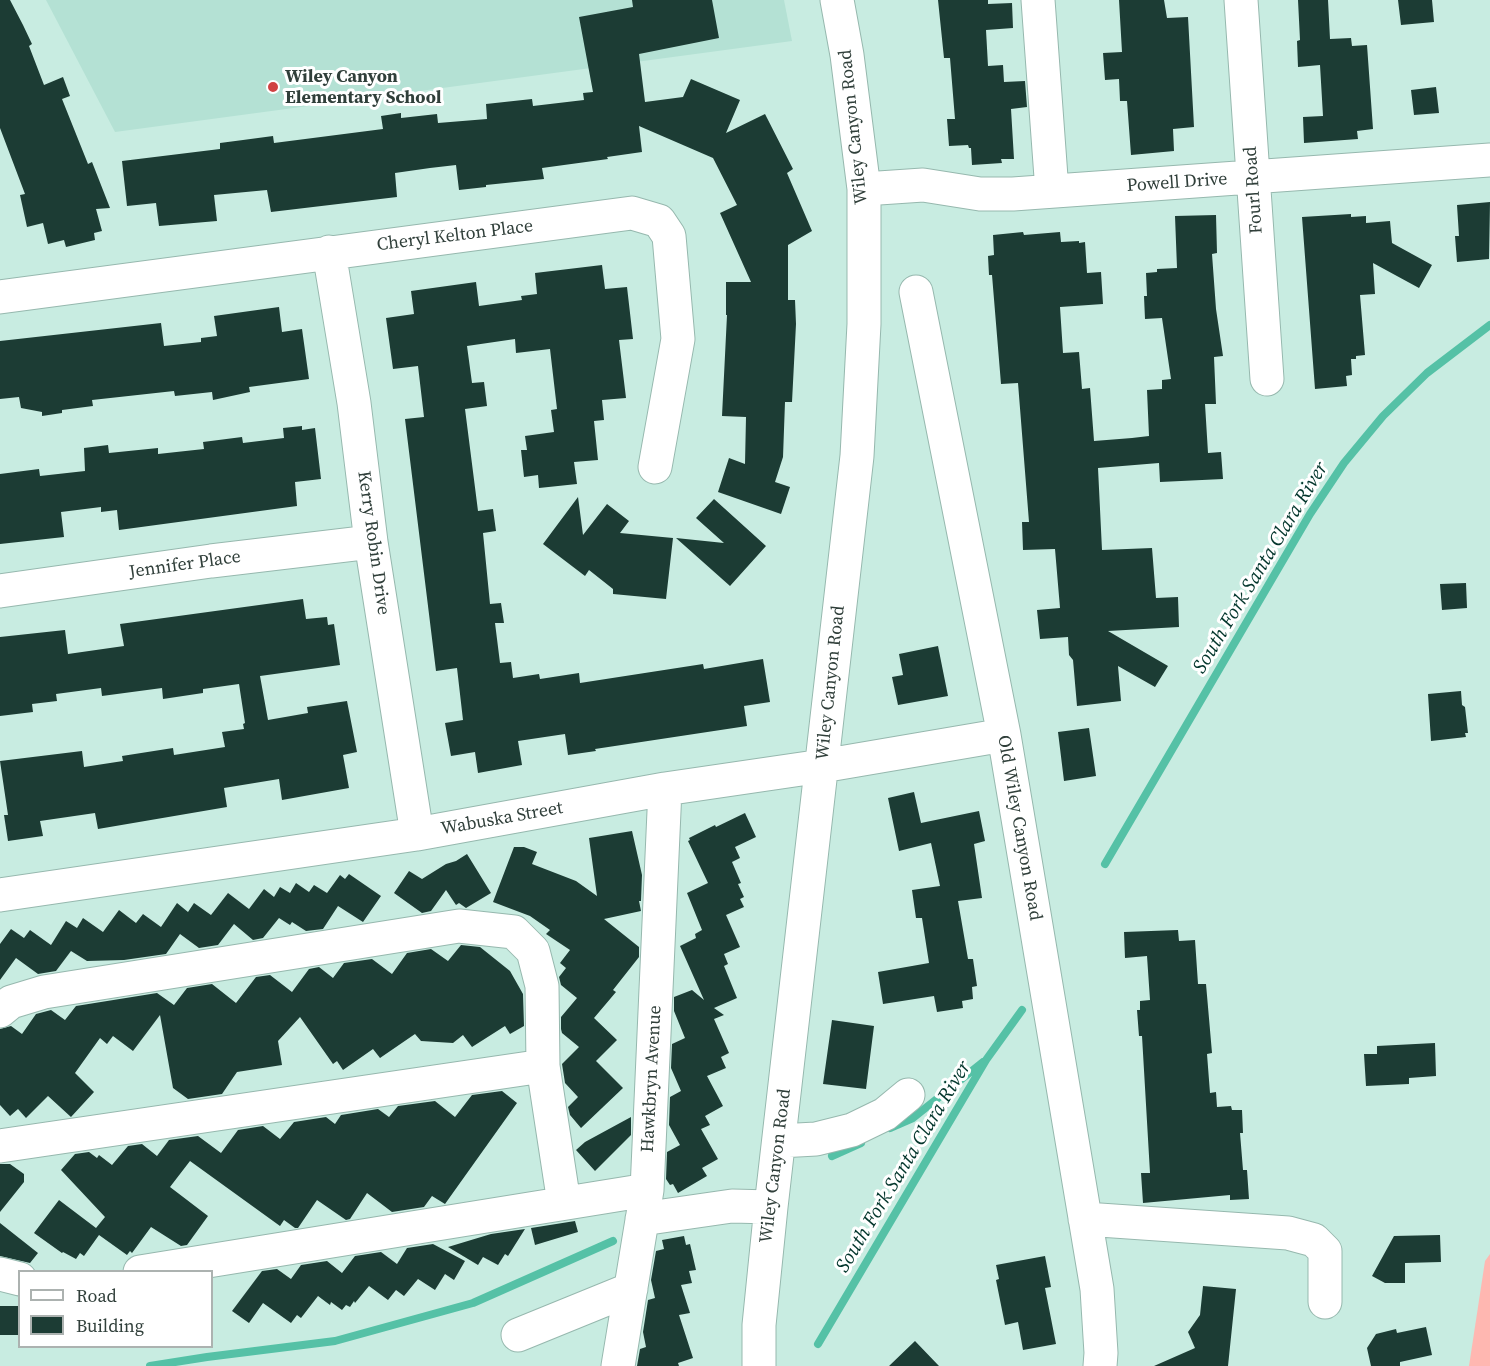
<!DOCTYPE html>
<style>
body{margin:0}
#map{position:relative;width:1490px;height:1366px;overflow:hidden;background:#c8ece1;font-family:"Source Serif 4",serif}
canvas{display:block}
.legend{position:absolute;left:18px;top:1270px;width:195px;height:78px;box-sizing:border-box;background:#fff;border:2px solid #acb2b0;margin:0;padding:8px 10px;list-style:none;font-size:18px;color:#303f3a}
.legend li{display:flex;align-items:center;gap:12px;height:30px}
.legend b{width:30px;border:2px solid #acb2b0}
</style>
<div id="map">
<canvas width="1490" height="1366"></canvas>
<ul class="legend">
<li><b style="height:8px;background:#fff"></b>Road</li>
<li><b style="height:16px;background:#1c3c34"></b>Building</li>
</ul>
</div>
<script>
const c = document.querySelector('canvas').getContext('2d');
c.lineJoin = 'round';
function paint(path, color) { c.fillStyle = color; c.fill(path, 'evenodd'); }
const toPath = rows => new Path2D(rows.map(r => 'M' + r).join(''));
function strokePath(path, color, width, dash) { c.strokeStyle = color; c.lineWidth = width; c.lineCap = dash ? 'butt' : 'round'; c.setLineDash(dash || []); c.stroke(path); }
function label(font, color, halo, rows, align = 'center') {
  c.font = font + ' "Source Serif 4",serif'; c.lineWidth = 6; c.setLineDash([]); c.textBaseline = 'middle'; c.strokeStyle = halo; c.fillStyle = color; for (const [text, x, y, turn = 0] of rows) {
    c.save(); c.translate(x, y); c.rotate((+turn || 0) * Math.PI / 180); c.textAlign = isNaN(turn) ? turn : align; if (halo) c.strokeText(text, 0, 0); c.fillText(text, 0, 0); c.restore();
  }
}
const built = toPath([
 [46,0,784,0,792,41,115,132]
]);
const green = toPath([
 [1490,1254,1490,1366,1469,1366,1485,1261]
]);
const stream = toPath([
 [1105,864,1310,514,1344,463,1383,416,1427,373,1490,325],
 [890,1128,913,1118,983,1062],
 [832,1156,861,1143],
 [818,1344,986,1060,1022,1010],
 [150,1366,207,1357,335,1341,473,1303,613,1241]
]);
const building = toPath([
 [0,0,10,0,23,25,32,44,29,46,44,85,63,77,70,96,62,99,88,164,92,162,110,208,96,209,102,231,94,233,95,240,66,247,64,240,48,244,43,223,27,227,20,195,25,194,0,128],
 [632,0,712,0,719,38,639,54,645,102,683,97,691,79,740,100,726,133,765,114,793,169,787,173,812,231,788,245,788,300,795,300,796,324,792,402,785,402,783,457,775,482,790,487,781,514,718,492,729,458,745,464,746,417,722,416,727,315,726,315,726,282,751,282,720,213,737,205,713,158,639,126,642,152,607,157,608,159,542,168,544,179,486,185,486,187,459,190,456,165,430,168,395,173,397,197,271,212,267,190,214,195,217,221,159,226,156,203,127,206,122,161,220,149,220,143,243,140,273,136,274,143,383,129,381,116,401,113,401,118,437,114,438,123,487,119,486,104,532,99,533,106,584,100,583,93,593,92,579,17,633,7],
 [938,0,988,0,988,4,1012,3,1013,28,986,30,988,66,1003,65,1004,82,1025,81,1027,107,1011,109,1014,159,1001,159,1002,163,972,165,971,148,969,148,968,145,949,146,947,119,955,119,950,58,944,58],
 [1119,0,1164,0,1167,18,1188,17,1194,127,1173,129,1174,151,1131,155,1127,101,1120,101,1119,79,1105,80,1103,53,1122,52],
 [1298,0,1328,0,1330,39,1351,38,1352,46,1367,45,1373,129,1357,131,1358,139,1304,143,1303,117,1323,116,1320,65,1298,67,1297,41,1300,40],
 [1398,0,1432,0,1434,22,1401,25],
 [1436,87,1439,113,1414,115,1411,90],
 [1490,202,1489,259,1457,262,1455,236,1459,236,1457,205],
 [1351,214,1351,217,1366,216,1366,223,1390,221,1392,243,1432,265,1419,288,1373,263,1375,294,1360,295,1365,355,1356,356,1356,359,1351,359,1352,375,1346,376,1347,386,1315,389,1302,217],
 [1216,215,1217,253,1212,254,1216,309,1223,356,1214,357,1216,404,1205,404,1208,453,1221,452,1223,479,1160,482,1159,463,1098,468,1102,550,1152,548,1156,598,1178,597,1179,627,1108,631,1168,666,1155,687,1118,666,1121,701,1077,706,1073,660,1069,655,1068,637,1040,639,1037,610,1060,608,1055,549,1023,550,1022,522,1029,522,1018,383,1001,384,992,275,989,275,988,256,994,255,993,235,1023,232,1024,235,1060,232,1061,242,1079,241,1079,243,1085,242,1087,273,1101,272,1103,304,1060,307,1063,353,1079,352,1082,389,1090,388,1094,441,1132,438,1149,436,1147,390,1162,389,1162,380,1171,379,1162,318,1145,319,1144,296,1147,296,1146,273,1157,272,1157,269,1177,268,1175,216],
 [602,265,605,289,627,287,633,339,619,340,626,398,602,400,604,420,594,421,598,460,574,462,577,484,539,488,538,475,524,477,521,450,527,450,525,436,554,432,551,410,557,409,550,349,516,353,515,339,467,346,472,383,484,382,487,406,465,409,478,511,493,509,496,531,483,533,490,604,501,603,504,623,495,623,500,663,511,662,513,678,539,674,540,679,579,673,580,683,703,664,704,669,763,659,770,702,744,706,747,726,595,749,596,751,568,755,565,734,518,741,522,765,478,773,475,752,451,756,445,723,463,720,457,668,436,671,405,419,424,417,418,366,393,369,386,318,414,314,411,291,476,282,479,306,522,300,521,296,537,294,535,273],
 [279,307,282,332,302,329,309,379,249,387,250,392,213,400,212,392,175,396,174,391,92,400,93,406,62,410,62,413,42,416,42,412,21,408,19,397,0,399,0,341,161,323,164,346,201,342,201,338,217,336,214,316],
 [302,426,302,430,315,428,321,479,295,482,297,506,119,530,117,510,101,512,101,507,61,512,64,537,0,544,0,474,39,469,40,476,85,471,84,448,108,445,109,453,158,448,158,454,204,449,203,442,242,437,243,443,284,438,283,428],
 [578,497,583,535,607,504,629,521,620,533,673,538,666,599,613,594,613,589,589,570,585,576,543,544],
 [714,499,766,546,730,586,676,538,724,543,696,518],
 [1466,583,1467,608,1442,610,1440,584],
 [303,599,306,619,327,617,328,625,334,624,340,665,260,676,268,720,308,713,307,707,347,701,357,752,343,755,349,788,282,800,279,779,224,788,227,807,98,829,95,813,40,821,43,836,8,841,4,815,8,815,0,761,82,751,84,767,123,761,122,756,173,748,174,755,225,747,222,732,244,729,243,724,245,723,239,684,203,689,203,693,163,699,162,688,102,696,101,688,56,694,57,701,32,704,33,712,0,716,0,637,65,630,68,654,124,646,120,624],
 [938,646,948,696,898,705,892,677,903,675,899,654],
 [1461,691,1462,705,1465,707,1468,733,1465,733,1466,737,1431,741,1428,694],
 [1089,728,1096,776,1064,781,1058,732],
 [914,792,921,823,979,811,985,841,974,844,982,898,958,901,968,959,973,959,977,986,972,987,973,999,962,1001,963,1008,937,1012,934,996,883,1004,878,972,929,963,922,918,916,918,912,890,940,886,931,843,899,851,888,798],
 [745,813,756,837,735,847,740,858,732,862,741,883,738,884,744,897,740,899,744,907,726,915,740,947,724,954,728,964,724,966,737,998,714,1008,724,1015,714,1019,729,1053,721,1057,726,1068,707,1076,723,1106,705,1116,710,1125,701,1129,718,1159,702,1168,707,1176,678,1193,673,1184,670,1185,666,1179,667,1152,680,1145,669,1125,670,1097,681,1091,671,1068,672,1044,685,1038,674,1011,674,997,692,990,704,1000,680,946,696,938,695,934,702,930,687,893,708,883,688,841,690,840,689,838,715,825,716,827],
 [632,831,642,875,641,901,639,901,641,911,604,919,639,947,639,957,613,990,616,992,594,1018,617,1040,596,1061,623,1088,581,1128,570,1115,568,1107,578,1097,565,1083,562,1064,579,1047,562,1033,561,1029,561,1017,577,998,561,985,559,977,566,968,560,963,570,950,546,934,550,930,530,916,493,902,514,847,524,847,537,852,532,864,576,881,597,896,589,838],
 [467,854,491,893,466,908,459,903,456,905,446,890,431,911,422,913,394,893,409,871,422,879,446,864,456,861],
 [349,874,381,896,363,922,338,906,323,929,306,931,292,922,290,925,279,918,263,938,253,940,234,924,218,945,199,948,180,934,166,954,124,960,87,961,71,951,56,971,38,974,16,958,0,980,0,944,11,929,24,938,30,930,51,945,66,921,77,928,83,918,103,932,119,910,136,923,143,914,161,927,177,903,188,912,194,903,211,915,228,893,249,909,264,889,274,897,280,887,290,893,296,883,309,892,314,885,327,893,340,875,345,879],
 [1178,930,1179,941,1195,940,1198,984,1206,984,1212,1053,1207,1054,1210,1093,1216,1092,1217,1107,1231,1106,1232,1110,1242,1110,1243,1133,1240,1133,1243,1170,1247,1170,1249,1199,1230,1200,1230,1195,1143,1203,1141,1173,1150,1173,1142,1036,1139,1036,1137,1010,1140,1010,1140,1001,1150,1000,1147,956,1125,958,1124,932],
 [461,945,480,947,510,971,523,994,524,1026,510,1034,505,1026,472,1047,463,1035,453,1043,421,1041,415,1034,380,1058,373,1049,343,1070,337,1061,333,1064,300,1017,278,1041,282,1065,237,1072,222,1094,188,1099,173,1088,160,1015,133,1051,113,1036,107,1044,100,1038,75,1073,94,1092,71,1117,48,1096,26,1118,18,1109,10,1116,0,1105,0,1029,11,1026,22,1034,36,1014,51,1010,65,1020,76,1006,157,993,174,1005,187,988,212,984,236,1003,256,977,270,975,292,992,309,969,319,967,333,978,344,963,372,959,392,974,407,953,431,949,448,961],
 [832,1020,874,1026,866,1089,823,1084],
 [1435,1043,1436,1076,1409,1078,1409,1084,1366,1086,1364,1054,1377,1054,1377,1046],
 [502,1091,517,1103,445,1204,432,1196,424,1207,392,1212,367,1193,350,1219,346,1220,317,1200,298,1228,295,1228,284,1220,280,1226,190,1161,170,1187,208,1216,187,1245,181,1246,151,1227,132,1253,130,1251,127,1255,99,1235,84,1256,80,1253,76,1259,63,1252,62,1253,34,1233,59,1200,96,1228,105,1217,61,1170,75,1154,89,1152,97,1158,99,1155,112,1165,128,1146,142,1144,157,1156,169,1140,198,1136,221,1153,238,1130,263,1126,280,1139,294,1122,326,1117,335,1124,341,1115,378,1109,389,1117,398,1106,435,1101,455,1117,472,1095],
 [631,1117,631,1135,595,1171,576,1150,585,1142],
 [0,1164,10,1164,24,1174,24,1182,0,1212],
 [575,1221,578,1232,535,1245,531,1228],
 [0,1223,38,1253,30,1263,0,1256],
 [525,1229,508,1256,505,1254,498,1265,483,1257,478,1265,448,1247,491,1234],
 [1440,1235,1441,1262,1405,1263,1405,1283,1385,1283,1372,1276,1394,1236],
 [684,1236,686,1245,690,1244,696,1270,689,1271,692,1283,681,1285,690,1313,679,1315,693,1358,678,1363,679,1366,637,1366,640,1349,646,1347,643,1332,648,1300,655,1298,651,1280,656,1251,664,1249,662,1240],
 [433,1244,465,1261,454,1280,445,1274,435,1290,418,1279,404,1296,396,1290,388,1300,369,1286,355,1303,354,1301,350,1307,346,1305,342,1310,331,1302,330,1305,318,1296,301,1318,297,1315,291,1323,263,1303,249,1323,232,1311,262,1271,277,1269,291,1279,301,1265,327,1261,342,1273,355,1256,381,1252,397,1264,407,1248],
 [1045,1256,1051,1287,1045,1288,1056,1344,1023,1350,1018,1322,1005,1325,996,1280,999,1279,996,1265],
 [1203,1286,1236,1289,1228,1366,1154,1366,1195,1348,1188,1332,1200,1315],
 [0,1306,20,1306,20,1335,0,1335],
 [1426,1327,1432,1355,1400,1362,1400,1366,1371,1366,1367,1348,1376,1334,1396,1329,1397,1333],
 [915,1341,939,1366,889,1366]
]);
const minor = toPath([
 [1038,0,1052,191],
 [1241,0,1267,379],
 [864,189,923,185,980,194,1013,194,1490,160],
 [329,252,354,403,371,542,417,834],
 [916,292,1004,735,1097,1289,1101,1353,1100,1366],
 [0,297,632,213,659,221,669,236,678,339,655,467],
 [0,591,211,561,371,542],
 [0,895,417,834,665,789,822,766,1004,735],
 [0,1011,11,1002,44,992,459,926,514,932,533,951,542,986,543,1066,564,1203],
 [779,1141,816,1139,852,1130,885,1114,908,1095],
 [0,1146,543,1066],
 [642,1219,732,1206,771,1207],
 [1085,1219,1288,1233,1314,1240,1325,1251,1325,1302],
 [140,1272,647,1190],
 [0,1274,20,1279],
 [518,1335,631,1289],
 [618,1366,647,1190,665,789],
 [759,1366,759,1325,771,1207,857,456,864,324,864,189,847,55,837,0]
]);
const markers = [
 [273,87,6,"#d04142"]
];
const poiNames = [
 ["Wiley Canyon",285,77],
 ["Elementary School",285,98]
];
const streetNames = [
 ["Wiley Canyon Road",854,127,-96],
 ["Powell Drive",1177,183,-4],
 ["Fourl Road",1254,190,-94],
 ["Cheryl Kelton Place",455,236,-7],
 ["Kerry Robin Drive",373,543,82],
 ["Jennifer Place",185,565,-8],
 ["Wiley Canyon Road",831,683,-84],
 ["Wabuska Street",502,819,-10],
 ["Old Wiley Canyon Road",1019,828,80],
 ["Hawkbryn Avenue",652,1079,-87],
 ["Wiley Canyon Road",776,1166,-83]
];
const waterNames = [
 ["South Fork Santa Clara River",1261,568,-59],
 ["South Fork Santa Clara River",904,1167,-59]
];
paint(built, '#b4e1d4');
paint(green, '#ffb7b1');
strokePath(stream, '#55c1a6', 8);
paint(building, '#1c3c34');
strokePath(minor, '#96b8ae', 35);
strokePath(minor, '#fff', 33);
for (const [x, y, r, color] of markers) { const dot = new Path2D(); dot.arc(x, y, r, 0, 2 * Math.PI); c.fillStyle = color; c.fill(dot); strokePath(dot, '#fff', 2); }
label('bold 18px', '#303f3a', '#fff', poiNames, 'left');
label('18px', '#303f3a', '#fff', streetNames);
label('italic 20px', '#03362c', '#fff', waterNames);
</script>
